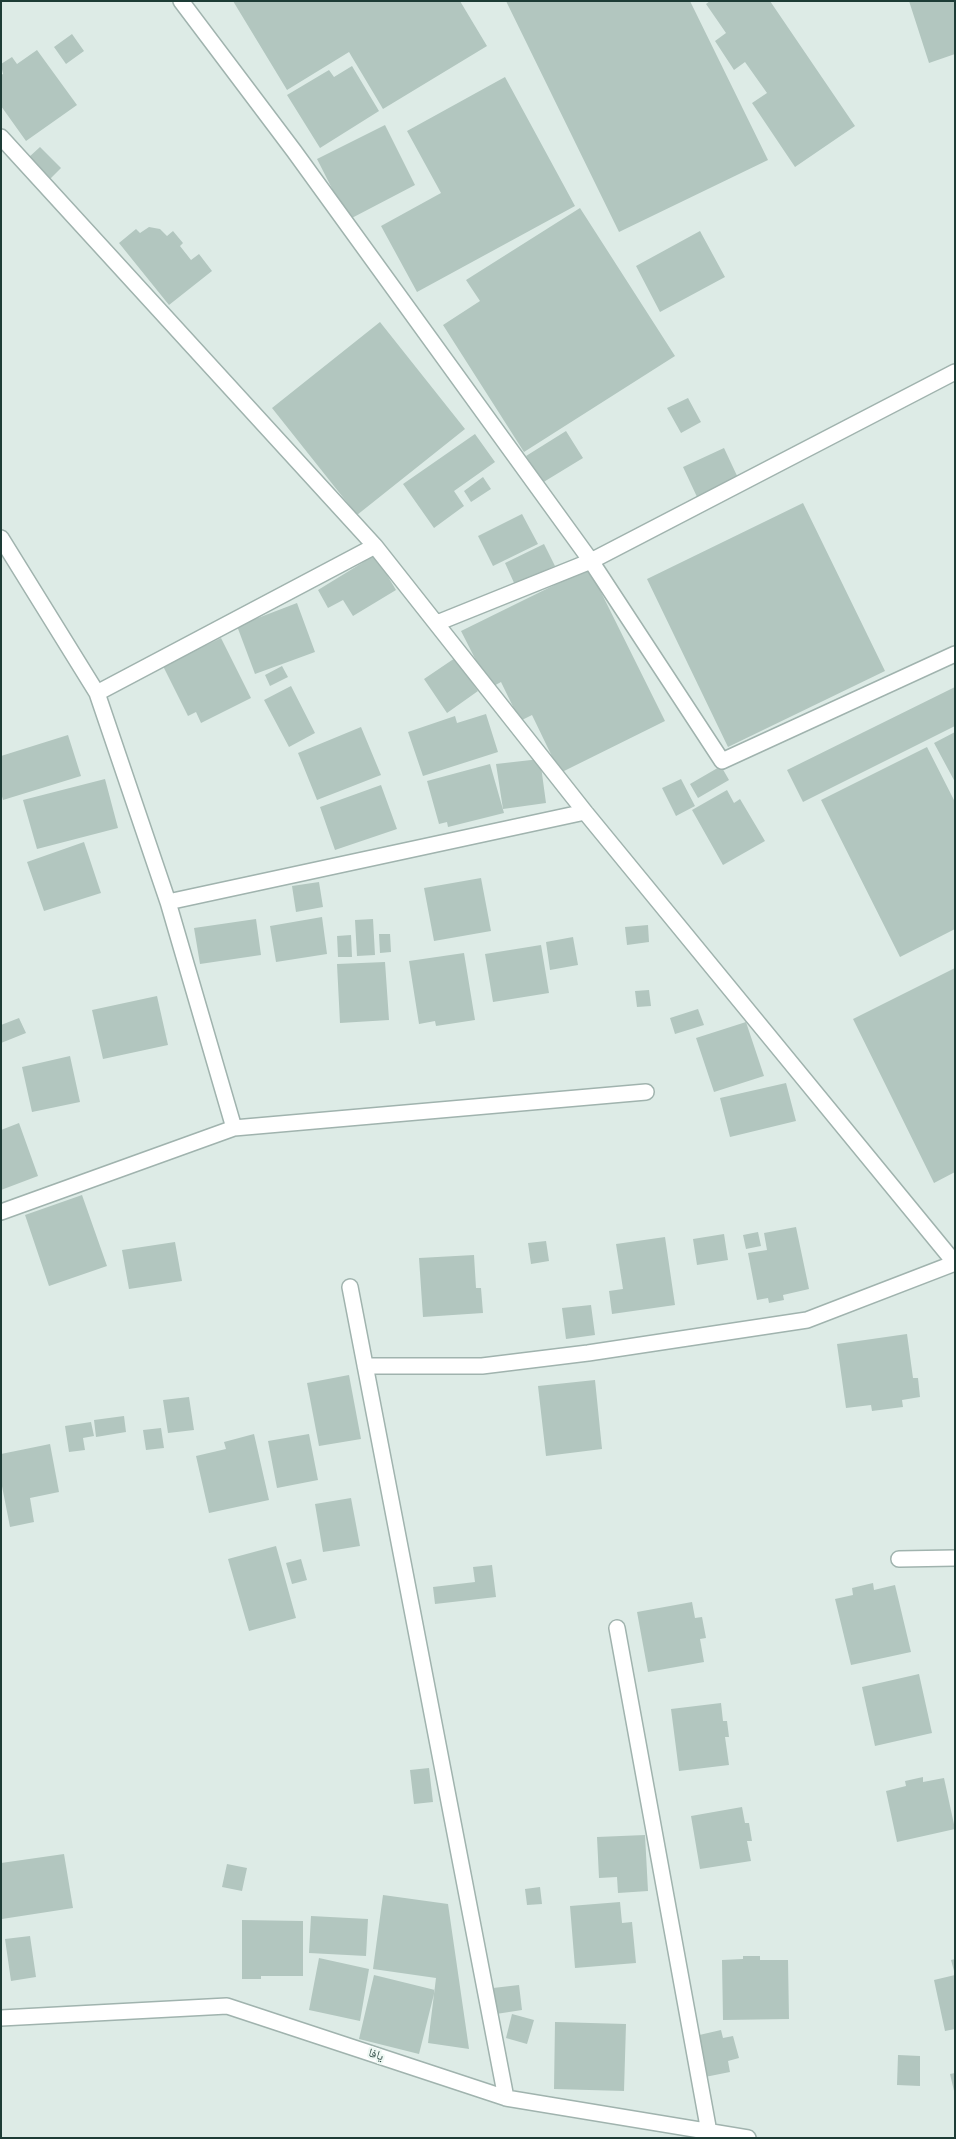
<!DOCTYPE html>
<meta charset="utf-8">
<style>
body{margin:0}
#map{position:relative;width:956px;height:2139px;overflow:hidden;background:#ddebe6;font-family:Manrope,sans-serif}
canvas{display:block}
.frame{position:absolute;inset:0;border:2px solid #1d3c36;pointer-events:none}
</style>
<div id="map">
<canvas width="956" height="2139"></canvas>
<div class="frame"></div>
</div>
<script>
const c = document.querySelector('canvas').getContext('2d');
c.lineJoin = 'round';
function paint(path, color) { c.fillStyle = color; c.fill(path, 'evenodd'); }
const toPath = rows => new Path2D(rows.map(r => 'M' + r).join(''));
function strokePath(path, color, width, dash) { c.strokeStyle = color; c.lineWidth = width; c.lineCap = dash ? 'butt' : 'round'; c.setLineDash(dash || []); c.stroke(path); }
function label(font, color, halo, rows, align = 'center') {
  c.font = font + ' Manrope,"Noto Naskh Arabic",sans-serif'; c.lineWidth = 4.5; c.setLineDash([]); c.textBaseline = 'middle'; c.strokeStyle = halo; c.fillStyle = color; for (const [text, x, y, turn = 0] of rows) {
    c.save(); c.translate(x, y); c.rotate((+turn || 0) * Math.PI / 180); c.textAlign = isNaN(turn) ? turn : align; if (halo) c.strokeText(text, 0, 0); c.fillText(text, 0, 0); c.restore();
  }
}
const building = toPath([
 [233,1,460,1,487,46,383,109,349,52,287,90],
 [506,1,690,1,768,160,619,232],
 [710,1,770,1,855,126,795,167,752,103,767,93,745,62,734,70,715,41,726,33,706,4],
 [909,1,955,1,955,54,929,63],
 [72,34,84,51,66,64,54,47],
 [37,50,77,105,26,141,1,106,1,75,3,74,1,64,12,57,17,64],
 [352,66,379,111,320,148,287,95,329,70,334,77],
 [505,77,575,206,417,292,381,226,441,193,407,131],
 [385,125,415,185,348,220,317,159],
 [40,147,61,168,50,179,28,158],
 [580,208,675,356,524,452,443,325,480,301,466,280],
 [149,227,160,229,167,236,173,231,183,243,180,246,191,260,199,254,212,271,169,305,119,243,136,229,140,233],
 [700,231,725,277,660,312,636,266],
 [380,322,465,429,357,515,272,408],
 [688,398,701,422,681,433,667,408],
 [566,431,583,458,542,483,526,456],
 [475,434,495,462,454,491,464,506,434,528,403,484],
 [724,448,739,480,698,499,683,467],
 [483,477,491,489,471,502,464,491],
 [803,503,885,671,728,747,647,579],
 [522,514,538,544,493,566,478,536],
 [544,544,555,566,515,585,505,563],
 [375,555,396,590,353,616,343,600,328,608,318,590],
 [589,568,665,721,560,773,532,715,520,721,501,682,490,688,461,631],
 [297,603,315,652,255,674,237,626],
 [221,638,251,698,201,723,196,712,188,716,163,666],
 [455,658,478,691,447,713,424,679],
 [282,666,288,677,270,686,265,675],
 [291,686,315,733,289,747,264,700],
 [955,687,955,726,803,802,787,770],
 [486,714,498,752,423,776,408,732,455,716,457,723],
 [361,727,381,775,317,800,298,753],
 [955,732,955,782,934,743],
 [68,735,81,776,3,800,1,793,1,756],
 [927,747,955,802,955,929,900,957,821,800],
 [540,759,546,803,503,809,496,764],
 [490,764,504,813,448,827,447,822,439,824,427,781],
 [721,766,729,780,698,798,690,784],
 [105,779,118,828,37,849,23,800],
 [681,779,695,806,676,816,662,788],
 [381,785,397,829,335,850,320,807],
 [727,790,734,803,740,799,765,841,723,865,692,810],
 [84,842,101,893,44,911,27,862],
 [481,878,491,931,434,941,424,888],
 [319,882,323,907,296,912,292,886],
 [322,917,327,954,276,962,270,926],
 [256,919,261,955,200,964,194,928],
 [373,919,375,955,357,956,355,920],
 [648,925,649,942,627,945,625,927],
 [379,934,390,934,391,952,380,953],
 [351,935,352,957,338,957,337,936],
 [573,937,578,965,550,970,546,942],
 [541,945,549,993,493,1002,485,954],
 [464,953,475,1020,436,1026,435,1021,419,1024,409,961],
 [385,962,389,1020,340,1023,337,964],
 [955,968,955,1172,934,1183,853,1019],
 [649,990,651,1006,637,1007,635,991],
 [157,996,168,1045,103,1059,92,1010],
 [698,1009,704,1025,675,1034,670,1018],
 [19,1018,26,1033,1,1043,1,1025],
 [746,1022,764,1076,714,1092,696,1038],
 [70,1056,80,1102,32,1112,22,1067],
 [786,1083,796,1121,730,1137,720,1098],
 [19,1123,38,1176,1,1190,1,1130],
 [82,1195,107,1266,49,1286,25,1215],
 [796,1227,809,1289,783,1295,784,1300,769,1303,768,1298,757,1300,748,1253,767,1250,764,1233],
 [758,1232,761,1246,746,1249,743,1235],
 [724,1234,728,1260,697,1265,693,1239],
 [665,1237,675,1305,612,1314,609,1291,623,1289,616,1244],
 [546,1241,549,1261,531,1264,528,1243],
 [175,1242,182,1281,129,1289,122,1250],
 [474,1255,476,1288,481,1288,483,1313,423,1317,419,1258],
 [591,1305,595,1335,566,1339,562,1308],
 [907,1334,913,1378,918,1378,920,1397,902,1400,903,1407,872,1411,871,1405,846,1408,837,1344],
 [349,1375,361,1439,319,1446,307,1383],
 [595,1380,602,1449,546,1456,538,1386],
 [189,1397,194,1430,168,1433,163,1400],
 [124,1416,126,1432,96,1437,94,1420],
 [91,1422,94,1436,83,1438,85,1450,69,1452,65,1426],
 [161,1428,164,1448,146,1450,143,1430],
 [254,1434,269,1500,209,1513,196,1456,226,1449,224,1442],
 [309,1434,318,1480,277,1488,268,1441],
 [50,1444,59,1492,30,1498,34,1522,10,1527,1,1481,1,1454],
 [351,1498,360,1546,323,1552,315,1504],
 [276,1546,296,1618,249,1631,228,1559],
 [301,1559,307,1580,292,1584,286,1563],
 [492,1565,496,1597,435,1604,433,1587,475,1582,473,1567],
 [873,1583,874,1590,895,1585,911,1652,851,1665,835,1599,853,1595,852,1588],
 [692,1602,695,1618,702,1617,706,1638,700,1639,704,1662,648,1672,637,1612],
 [919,1674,932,1733,875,1746,862,1687],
 [721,1703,723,1721,727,1721,729,1737,725,1737,729,1765,679,1771,671,1709],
 [429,1768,433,1802,414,1804,410,1770],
 [923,1777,923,1782,944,1778,955,1829,897,1842,886,1791,906,1786,905,1781],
 [742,1807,745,1823,749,1823,752,1841,747,1841,751,1861,700,1869,691,1816],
 [645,1835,648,1891,618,1893,617,1877,599,1878,597,1837],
 [64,1854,73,1908,2,1919,1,1863],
 [227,1864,247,1868,242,1891,222,1887],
 [540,1887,542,1904,527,1905,525,1889],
 [383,1895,448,1904,469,2049,428,2043,436,1978,373,1969],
 [620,1902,622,1923,632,1922,636,1963,575,1968,570,1906],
 [311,1916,368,1919,366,1956,309,1953],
 [242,1920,303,1921,303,1976,261,1976,261,1979,242,1979],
 [30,1936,36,1977,11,1981,5,1939],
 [743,1956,760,1956,760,1960,788,1960,789,2019,723,2020,722,1960,743,1959],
 [319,1958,369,1969,360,2021,309,2010],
 [955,1959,955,1971,954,1971,951,1960],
 [374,1975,435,1990,419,2054,359,2039],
 [955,1975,955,2029,945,2031,934,1980],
 [519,1985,522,2010,496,2014,493,1988],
 [512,2014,534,2020,527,2044,506,2038],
 [555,2022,626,2024,624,2091,554,2089],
 [721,2030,723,2038,733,2036,739,2058,728,2061,730,2072,705,2077,695,2036],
 [898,2055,920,2056,920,2086,897,2085],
 [955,2073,955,2090,954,2091,950,2074]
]);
const minor = toPath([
 [181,1,294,151,591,561,437,623],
 [1,137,375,546,585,812,955,1263],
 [955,372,591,561,722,761,955,654],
 [1,538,97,693,168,902,234,1128,1,1212],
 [97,693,375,546],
 [168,902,585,812],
 [234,1128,646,1092],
 [350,1287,506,2098],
 [365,1366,482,1366,588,1353,807,1320,955,1263],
 [899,1559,955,1558],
 [617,1628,709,2132],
 [1,2018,227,2006,506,2098,748,2138]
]);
const streetNames = [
 ["يافا",376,2055,18]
];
paint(building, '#b2c6bf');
strokePath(minor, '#a0b3ae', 18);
strokePath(minor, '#fff', 15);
label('12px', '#1d3c36', '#eef8f3', streetNames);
</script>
